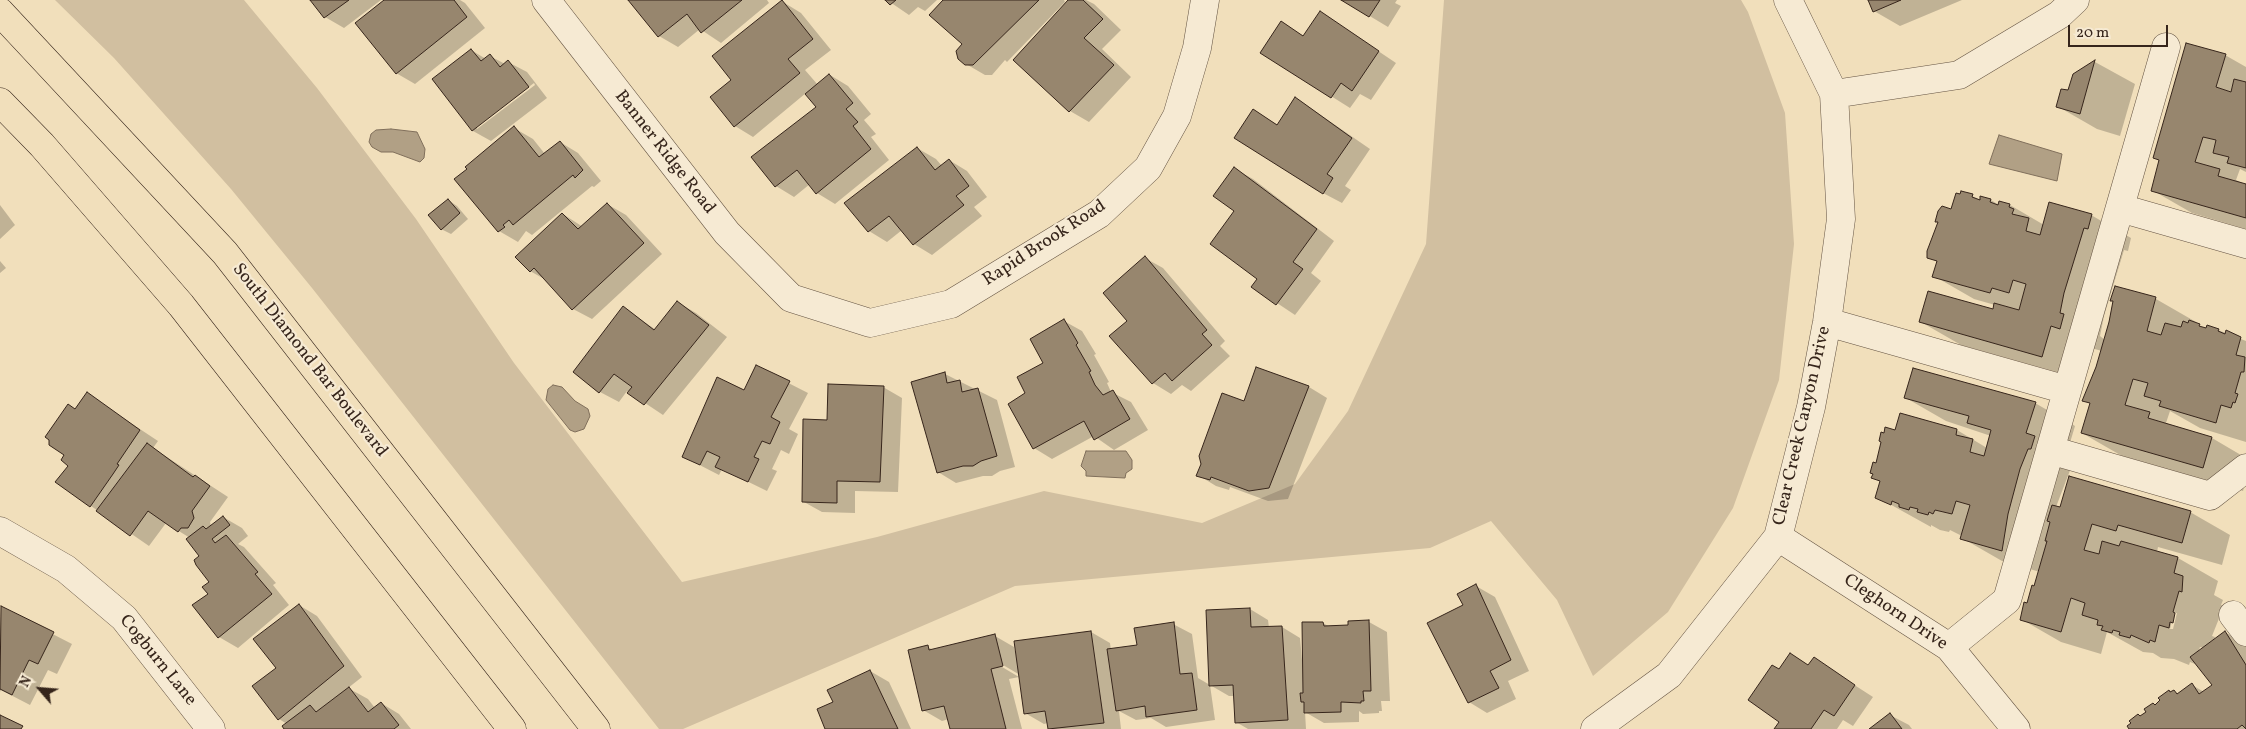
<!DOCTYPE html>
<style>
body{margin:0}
#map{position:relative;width:2246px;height:729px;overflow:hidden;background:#f1dfbb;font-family:Vollkorn,serif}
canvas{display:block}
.north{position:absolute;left:15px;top:664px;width:50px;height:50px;-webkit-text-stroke:4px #f6ead3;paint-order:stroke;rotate:297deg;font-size:14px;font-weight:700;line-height:20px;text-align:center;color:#36251b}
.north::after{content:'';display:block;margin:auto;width:18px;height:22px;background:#36251b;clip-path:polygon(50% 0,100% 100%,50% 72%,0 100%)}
.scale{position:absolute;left:2068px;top:25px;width:100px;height:22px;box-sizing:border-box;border:2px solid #36251b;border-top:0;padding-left:6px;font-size:15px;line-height:18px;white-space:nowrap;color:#36251b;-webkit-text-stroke:4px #f6ead3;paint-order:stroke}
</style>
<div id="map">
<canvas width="2246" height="729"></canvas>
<div class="north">N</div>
<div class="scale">20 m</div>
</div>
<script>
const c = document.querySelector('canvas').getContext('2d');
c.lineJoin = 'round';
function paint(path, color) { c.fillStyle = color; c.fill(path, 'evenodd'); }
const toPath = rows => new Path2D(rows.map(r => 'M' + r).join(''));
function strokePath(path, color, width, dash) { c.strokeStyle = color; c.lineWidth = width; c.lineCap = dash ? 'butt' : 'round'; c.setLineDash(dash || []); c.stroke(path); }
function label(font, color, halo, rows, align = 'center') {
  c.font = font + ' Vollkorn,serif'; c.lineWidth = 4.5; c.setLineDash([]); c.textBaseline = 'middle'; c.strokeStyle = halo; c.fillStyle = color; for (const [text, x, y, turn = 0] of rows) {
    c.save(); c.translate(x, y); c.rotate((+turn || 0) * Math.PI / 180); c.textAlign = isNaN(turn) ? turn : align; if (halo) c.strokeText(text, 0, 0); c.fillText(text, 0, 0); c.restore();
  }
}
const green = toPath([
 [55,0,244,0,317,88,416,219,514,363,682,582,877,537,1044,491,1202,523,1295,484,1348,411,1426,244,1444,0,1741,0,1748,12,1785,113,1794,244,1779,380,1733,508,1668,612,1593,676,1557,600,1491,521,1430,548,1015,586,683,729,659,729,312,288,231,189,114,58]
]);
const water = toPath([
 [391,129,417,132,425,149,424,158,420,162,393,152,381,152,372,147,369,142,371,134,376,130,391,129],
 [1999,135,2062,154,2057,181,1989,164,1999,135],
 [553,385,562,387,575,401,588,409,590,416,584,429,575,432,570,430,546,400,548,389,553,385],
 [1086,451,1126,451,1132,460,1132,469,1126,473,1125,478,1086,476,1086,471,1081,466,1086,451]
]);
const shadow = toPath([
 [311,0,381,0,344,28,325,17],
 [386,0,460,0,465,3,485,28,415,84,396,73],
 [630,0,767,0,769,3,721,43,700,29,678,47,659,36],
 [887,0,937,0,925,11,918,7,909,15],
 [945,0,1064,0,1065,2,1007,62,1005,60,992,75,985,75,966,64,964,44],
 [1071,0,1086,0,1094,4,1121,30,1102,49,1131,77,1089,122,1070,111,1015,60],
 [1343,0,1397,0,1395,3,1401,6,1388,27],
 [1869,0,1962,0,1900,26,1874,11],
 [783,2,801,13,831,50,805,70,818,85,830,75,848,86,871,114,864,120,876,134,871,137,889,160,835,204,817,193,810,184,794,197,776,186,818,107,806,93,753,137,735,126,733,80],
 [1320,12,1396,63,1371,100,1360,94,1350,108,1261,52,1281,23,1304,36],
 [471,50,486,59,490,56,505,64,508,62,527,72,547,98,491,141,473,131,434,80],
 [534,83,535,85,477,129,477,126],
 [2225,55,2246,67,2246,172,2240,169,2236,180,2246,185,2246,229,2192,213,2152,190,2160,161,2155,158],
 [2095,62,2135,84,2120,136,2097,129,2057,106,2069,92,2074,75],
 [1296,98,1370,149,1345,186,1351,190,1342,203,1323,193,1254,111,1278,125],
 [514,128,533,139,545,154,560,142,578,153,601,181,594,187,592,186,532,235,526,231,518,242,499,231],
 [917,148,936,159,942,166,949,160,967,171,987,197,974,207,982,216,932,255,914,244,902,230,887,242,869,231,846,203],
 [1235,169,1253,179,1334,241,1311,273,1321,281,1295,315,1253,287,1259,278,1236,211],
 [1962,192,1981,200,1981,198,1991,200,1999,205,2000,203,2010,205,2044,225,2091,215,2131,238,2128,251,2124,250,2104,316,2100,336,2105,340,2116,287,2156,299,2196,322,2195,324,2207,330,2218,330,2246,341,2246,442,2200,428,2170,411,2166,423,2212,438,2246,458,2246,480,2243,491,2122,456,2082,433,2091,404,2083,400,2102,351,2091,348,2082,379,1961,345,1921,322,1994,310,1995,305,1974,299,1934,276,1938,262,1928,257],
 [448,200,457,206,468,219,451,234,441,229],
 [607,204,626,215,662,254,592,319,573,309,546,280,530,271,563,214,583,227],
 [0,205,15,225,0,239],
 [1145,258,1163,268,1225,341,1220,346,1230,356,1191,391,1182,385,1171,394,1153,383,1129,321],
 [0,261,6,268,0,273],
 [677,302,696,313,727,337,663,415,627,391,619,402,600,392,574,372,623,307,656,330],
 [1064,321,1082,331,1096,354,1094,355,1109,382,1107,383,1111,392,1131,402,1148,430,1114,450,1094,436,1052,459,1034,448,1027,394,1045,363],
 [757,367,808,393,789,429,798,434,789,454,781,450,772,469,777,471,767,491,722,469,719,475,684,457,745,392],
 [1257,368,1309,387,1327,398,1288,499,1268,501,1230,487,1229,490,1216,486,1198,475,1203,464,1245,403],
 [945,374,997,400,1015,467,1000,471,992,476,983,476,956,483,938,472],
 [883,387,902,398,898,492,855,491,855,513,822,512,804,502,829,421],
 [87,394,158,441,153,448,228,497,210,522,211,526,223,517,242,528,248,536,238,544,244,547,276,583,273,585,289,605,238,648,219,637,210,595,210,582,201,556,190,538,166,523,149,546,91,506,65,455,76,410],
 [1906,398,2035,403,2075,426,2066,456,2074,460,2056,507,2190,512,2230,535,2222,565,2158,547,2157,552,2178,558,2218,581,2214,595,2223,600,2221,605,2224,606,2212,636,2215,637,2214,640,2225,632,2246,645,2246,729,2131,729,2141,717,2174,691,2179,694,2192,685,2204,692,2213,685,2195,662,2195,664,2190,662,2189,665,2174,659,2161,658,2153,653,2143,652,2107,632,2101,654,2061,642,2021,619,2040,572,2002,561,1962,538,1962,536,1950,530,1949,532,1940,530,1931,525,1931,527,1877,497,1881,482,1873,477,1876,465,1896,431,1901,415,1957,430,1987,448,1991,436,1946,421],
 [2174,613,2177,613,2173,629,2170,629],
 [2200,647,2204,648,2198,653],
 [1476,586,1495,597,1529,671,1508,681,1516,699,1487,713,1469,702,1464,606],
 [299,605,317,616,362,677,348,688,368,699,375,708,381,703,399,714,411,729,286,729,287,724,279,719,277,668],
 [2,608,72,644,57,674,48,670,30,705,1,690,0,692],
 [1250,609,1268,620,1269,628,1282,627,1300,638,1302,660,1304,660,1323,623,1330,627,1349,626,1369,622,1387,632,1390,701,1381,701,1382,711,1379,711,1379,713,1363,714,1359,711,1359,722,1324,723,1305,712,1306,729,1248,729,1236,722,1235,696,1229,696,1210,685,1215,720,1166,727,1151,718,1136,720,1119,711,1121,729,1049,729,1048,723,1044,724,1025,713,1020,675,998,662,997,664,1019,677,1009,679,1022,729,952,729,949,719,942,721,923,710,927,647,934,650,995,636,1014,647,1016,656,1091,632,1110,643,1111,650,1138,646,1173,624,1192,634,1198,678,1210,685],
 [1814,659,1873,697,1853,726,1843,720,1837,729,1775,729,1781,721,1779,670,1809,666],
 [870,671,889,682,911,729,826,729,834,702],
 [1890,715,1909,725,1912,729,1871,729]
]);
const building = toPath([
 [310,0,349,0,324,18,310,0],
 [384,0,454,0,467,17,396,74,355,23,384,0],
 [628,0,742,0,701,33,687,14,658,37,628,0],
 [782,0,813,39,788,59,800,73,734,127,710,97,731,80,712,56,782,0],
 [885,0,896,0,890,5,885,0],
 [943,0,1039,0,973,65,965,65,958,59,956,51,962,44,929,15,943,0],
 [1068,0,1083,0,1103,19,1084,38,1114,65,1069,112,1013,60,1068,0],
 [1341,0,1380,0,1369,17,1341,0],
 [1868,0,1901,0,1873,12,1868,0],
 [1320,11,1379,51,1352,91,1341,83,1331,98,1260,53,1281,21,1303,36,1320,11],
 [2186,43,2226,54,2216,87,2231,92,2234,79,2246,82,2246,168,2227,163,2229,157,2213,153,2216,140,2203,137,2195,162,2220,169,2218,176,2246,184,2246,218,2151,191,2159,160,2153,158,2186,43],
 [471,49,481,61,490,54,500,67,508,60,529,87,472,131,432,79,471,49],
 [2095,60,2080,114,2056,107,2061,89,2068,90,2073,74,2095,60],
 [829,74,853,103,846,109,858,122,853,126,871,149,816,194,797,170,775,187,751,157,816,107,805,94,829,74],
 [1295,97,1352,138,1327,174,1333,178,1323,194,1234,138,1253,109,1277,125,1295,97],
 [514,126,539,157,560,141,583,170,575,178,573,175,513,225,509,220,503,225,505,227,498,232,454,179,467,169,465,167,514,126],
 [917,147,935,170,949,159,969,186,956,196,964,205,913,245,889,216,868,232,844,203,917,147],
 [1234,167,1317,229,1293,262,1303,269,1276,305,1251,287,1257,279,1210,244,1234,211,1213,196,1234,167],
 [1961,191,1973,194,1972,197,1980,200,1980,196,1991,199,1990,202,1998,205,1999,201,2010,204,2009,207,2014,209,2012,214,2029,218,2026,231,2040,235,2049,202,2092,214,2088,229,2084,228,2064,293,2060,313,2064,314,2060,329,2051,326,2042,357,1919,322,1928,291,1993,309,1994,303,2019,310,2026,284,2013,280,2009,293,1992,288,1990,293,1932,277,1937,261,1927,258,1927,251,1938,222,1935,222,1938,211,1942,206,1951,209,1956,193,1960,194,1961,191],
 [448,199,460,213,441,230,428,215,448,199],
 [607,203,644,243,572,310,534,268,530,272,515,257,562,213,578,229,607,203],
 [1145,256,1207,330,1202,334,1212,345,1172,381,1165,373,1152,384,1109,336,1127,321,1103,293,1145,256],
 [2115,286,2156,297,2147,331,2161,335,2165,323,2181,327,2183,321,2188,323,2189,320,2200,324,2199,326,2206,328,2207,325,2219,329,2218,331,2225,334,2226,330,2241,337,2236,355,2245,357,2244,372,2241,372,2235,393,2238,394,2235,403,2233,402,2231,408,2221,405,2216,423,2159,406,2161,401,2144,396,2148,383,2133,379,2125,405,2150,412,2148,418,2212,437,2203,468,2081,433,2090,403,2082,401,2096,367,2109,322,2113,301,2110,301,2115,286],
 [677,301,709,325,644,405,627,393,632,387,614,374,599,393,573,372,623,306,654,330,677,301],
 [1064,319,1078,343,1076,345,1091,371,1089,372,1095,385,1103,395,1113,390,1130,419,1094,440,1084,421,1033,449,1008,404,1025,393,1017,377,1043,363,1030,339,1064,319],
 [756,365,790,381,771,417,780,422,770,444,762,441,754,457,759,459,748,482,715,467,720,457,707,451,700,465,682,457,717,377,744,390,756,365],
 [1256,367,1309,386,1269,488,1249,491,1211,477,1210,480,1196,476,1201,464,1199,456,1222,393,1244,401,1256,367],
 [1913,368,2036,402,2026,433,2035,436,2031,449,2028,449,2020,469,2008,514,2002,551,1960,539,1970,505,1956,501,1952,514,1935,510,1933,514,1929,512,1928,515,1917,512,1918,509,1910,507,1909,510,1899,507,1899,504,1892,501,1891,505,1875,498,1880,481,1871,478,1873,474,1870,473,1873,462,1876,463,1881,442,1879,441,1881,432,1884,433,1885,427,1895,430,1900,413,1957,429,1956,435,1973,439,1970,452,1984,456,1991,430,1967,423,1969,416,1904,398,1913,368],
 [945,372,947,383,960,380,962,392,978,388,997,456,981,461,973,466,963,466,937,473,911,382,945,372],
 [828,384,884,386,880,482,837,481,837,503,802,502,803,419,827,420,828,384],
 [87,392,140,430,117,464,119,465,113,474,90,507,55,482,68,466,61,460,64,455,49,445,49,440,45,437,68,404,75,409,87,392],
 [147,443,193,477,195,475,210,486,192,511,194,518,188,528,181,528,178,532,148,511,130,536,96,511,147,443],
 [2069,476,2191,511,2182,543,2118,525,2116,531,2092,524,2084,550,2099,554,2102,541,2119,546,2121,541,2178,557,2174,573,2183,576,2182,592,2179,591,2173,612,2175,613,2173,623,2170,622,2169,628,2159,625,2155,642,2150,640,2149,643,2131,635,2130,638,2119,635,2120,632,2113,630,2112,633,2101,630,2103,626,2097,625,2098,620,2082,615,2085,603,2071,598,2061,632,2020,620,2024,602,2027,603,2032,585,2034,586,2047,541,2045,541,2050,522,2047,521,2052,505,2060,507,2069,476],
 [223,516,230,525,212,539,215,543,226,535,258,572,255,574,272,594,218,638,192,605,208,594,202,587,209,582,196,565,194,560,199,556,186,539,203,526,206,529,223,516],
 [1476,584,1511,660,1490,671,1499,688,1468,703,1427,623,1463,605,1457,594,1476,584],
 [299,604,344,666,278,720,252,686,276,668,253,639,299,604],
 [1,606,54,632,38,664,29,660,12,695,0,689,1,606],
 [1250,608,1251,627,1282,626,1288,720,1235,723,1233,685,1209,686,1206,610,1250,608],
 [1369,620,1371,691,1363,691,1364,701,1361,701,1361,703,1341,702,1341,712,1304,713,1304,702,1301,702,1300,693,1303,693,1302,622,1323,622,1324,626,1348,625,1348,621,1369,620],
 [1174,622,1180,674,1192,673,1197,710,1146,717,1145,706,1116,711,1107,649,1137,645,1134,628,1174,622],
 [1091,631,1104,723,1048,729,1045,711,1024,714,1014,641,1091,631],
 [2225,631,2246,665,2246,729,2242,725,2237,729,2129,729,2127,726,2131,723,2129,721,2138,714,2140,716,2146,712,2144,709,2153,703,2155,705,2160,700,2158,698,2169,690,2170,692,2174,690,2177,694,2192,683,2199,694,2212,685,2190,657,2225,631],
 [995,634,1003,666,991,669,1006,729,950,729,944,706,922,711,908,650,928,645,929,650,995,634],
 [1790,653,1808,665,1814,657,1855,685,1834,716,1824,710,1811,729,1774,729,1779,722,1748,700,1772,665,1779,669,1790,653],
 [870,670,898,729,825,729,817,709,833,702,827,690,870,670],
 [349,687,368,712,381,702,399,725,394,729,284,729,282,726,310,705,316,712,349,687],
 [1890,713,1902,729,1869,729,1890,713],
 [0,715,23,726,21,729,0,729,0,715]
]);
const minor = toPath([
 [546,0,727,233,791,298,870,323,951,304,1099,214,1148,168,1177,116,1197,48,1205,0],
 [1834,94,1959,75,2059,15,2075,0],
 [2120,208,2246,244],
 [1827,322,2067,390],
 [2050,450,2210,496,2246,468],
 [0,531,66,569,124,618,211,729],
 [1778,537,1949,647,2016,729],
 [2233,615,2246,632],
 [1949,647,2007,600,2166,47],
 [1595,729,1669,675,1778,537,1811,407,1827,322,1841,219,1834,94,1788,0]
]);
const major = toPath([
 [0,12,225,253,596,729],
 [0,102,42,145,181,305,512,729]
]);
const streetNames = [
 ["Banner Ridge Road",664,153,52],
 ["Rapid Brook Road",1045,244,-33],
 ["South Diamond Bar Boulevard",309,361,52],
 ["Clear Creek Canyon Drive",1803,426,-77],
 ["Cleghorn Drive",1895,613,34],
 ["Cogburn Lane",157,661,51]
];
paint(green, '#d1bfa0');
paint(water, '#b1a085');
strokePath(water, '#806f5b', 1);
paint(shadow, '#0003');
paint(building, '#97866e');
strokePath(building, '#36251b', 1);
strokePath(minor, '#655443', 29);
strokePath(major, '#36251b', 29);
strokePath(minor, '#f6ead3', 28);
strokePath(major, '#f1dfbb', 28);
label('18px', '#36251b', '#f6ead3', streetNames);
</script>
